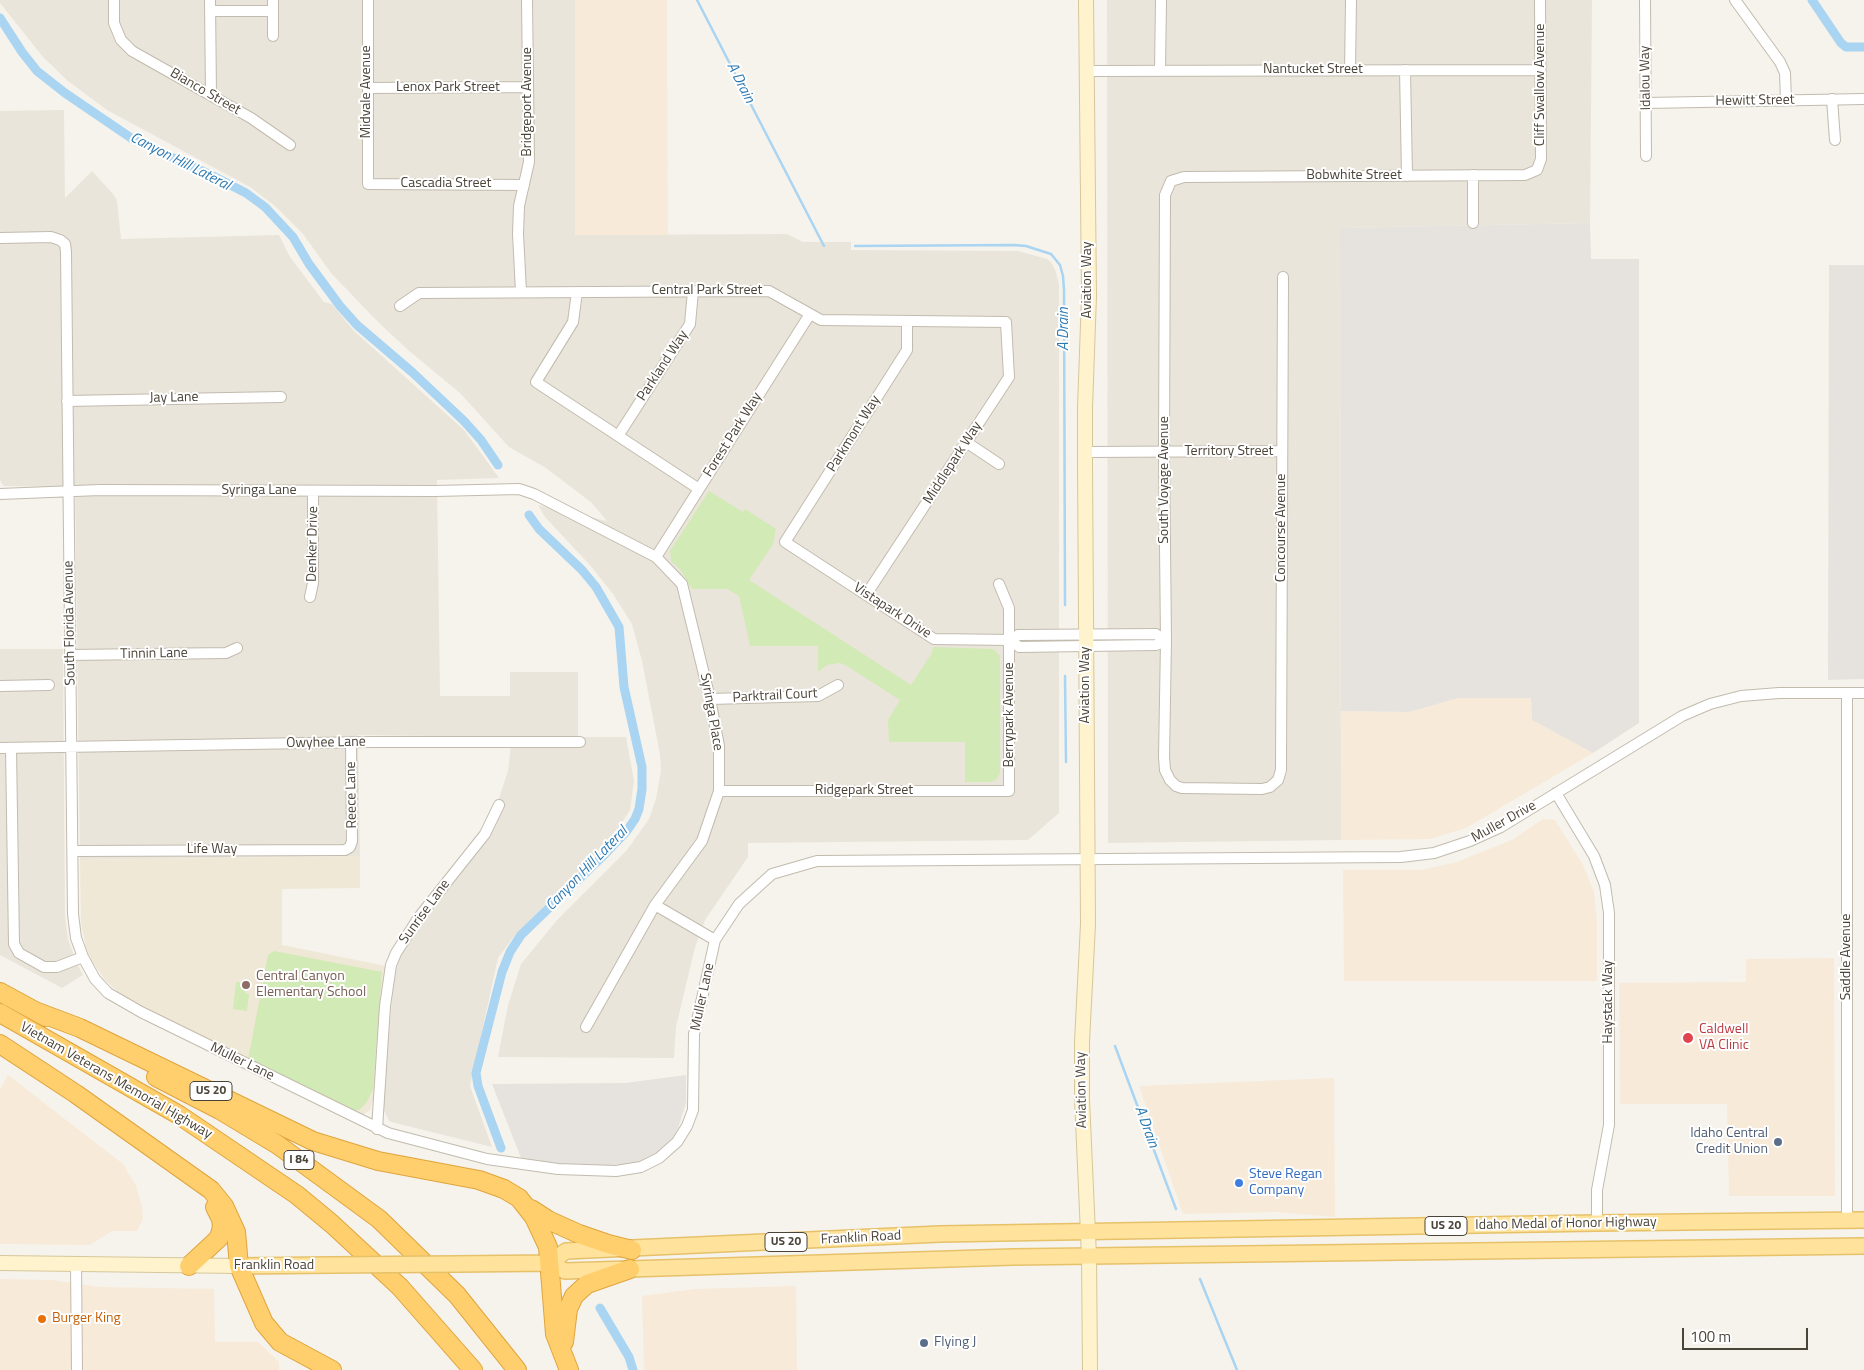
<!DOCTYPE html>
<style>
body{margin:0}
#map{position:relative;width:1864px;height:1370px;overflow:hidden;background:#f6f3ec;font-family:"Titillium Web",sans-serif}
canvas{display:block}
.scale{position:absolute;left:1682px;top:1328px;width:126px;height:22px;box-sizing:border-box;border:2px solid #4b4439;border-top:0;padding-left:6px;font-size:15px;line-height:18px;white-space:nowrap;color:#4b4439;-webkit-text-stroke:4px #fff;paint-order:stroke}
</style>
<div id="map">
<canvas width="1864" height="1370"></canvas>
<div class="scale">100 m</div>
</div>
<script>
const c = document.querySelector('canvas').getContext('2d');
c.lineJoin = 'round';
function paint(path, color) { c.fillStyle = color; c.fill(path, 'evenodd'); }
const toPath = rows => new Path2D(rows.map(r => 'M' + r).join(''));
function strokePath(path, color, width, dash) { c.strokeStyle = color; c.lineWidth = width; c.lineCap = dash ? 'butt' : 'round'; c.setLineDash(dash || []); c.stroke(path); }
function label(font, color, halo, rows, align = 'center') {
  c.font = font + ' "Titillium Web",sans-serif'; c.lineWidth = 4; c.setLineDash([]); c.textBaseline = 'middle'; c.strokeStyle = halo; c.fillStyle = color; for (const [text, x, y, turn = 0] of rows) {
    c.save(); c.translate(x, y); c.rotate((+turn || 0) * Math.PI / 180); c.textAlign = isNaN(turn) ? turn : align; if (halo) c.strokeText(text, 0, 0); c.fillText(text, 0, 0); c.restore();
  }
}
const residential = toPath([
 [0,0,575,0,575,235,787,234,803,242,851,242,851,250,1018,251,1047,259,1051,262,1056,272,1059,285,1059,813,1028,840,748,843,748,857,705,920,695,947,676,1027,674,1058,498,1057,508,1005,521,964,558,919,627,850,649,819,656,799,661,771,660,754,642,661,632,624,613,594,589,564,545,517,538,505,607,521,592,503,546,468,509,447,460,393,408,350,377,321,331,273,303,234,275,206,250,187,107,110,68,81,43,57,0,3],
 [1107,0,1592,0,1590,223,1340,228,1341,840,1108,843],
 [64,110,65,198,92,171,114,195,117,201,121,239,279,235,290,257,324,302,332,304,353,330,464,430,499,478,437,480,440,696,510,696,510,672,578,672,578,737,626,737,634,781,630,810,614,835,512,939,498,958,470,1086,492,1147,395,1123,389,1121,384,1110,383,1101,394,976,402,951,414,932,490,834,499,817,499,798,508,771,512,737,358,735,360,856,80,860,75,487,4,486,0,480,0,111],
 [0,649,63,649,65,916,68,939,77,964,83,975,62,988,0,955]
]);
const commercial = toPath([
 [575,0,667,0,668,235,575,235],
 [1458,698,1531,698,1532,720,1593,753,1466,828,1430,839,1341,840,1341,711,1409,712],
 [1543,819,1555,820,1583,865,1594,892,1597,919,1597,981,1344,981,1343,870,1421,870,1457,862,1512,840],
 [1834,958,1835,1196,1729,1196,1727,1104,1620,1104,1619,983,1746,982,1746,959],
 [8,1075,123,1164,136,1186,142,1206,143,1219,137,1231,112,1231,90,1245,0,1244,0,1090],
 [1334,1078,1335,1217,1277,1212,1183,1214,1139,1086],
 [0,1279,52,1280,100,1287,214,1289,215,1342,258,1342,279,1362,279,1370,0,1370],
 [796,1286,797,1370,644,1370,642,1296,695,1289]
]);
const industrial = toPath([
 [1590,223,1591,259,1639,259,1639,723,1593,753,1532,720,1531,698,1458,698,1409,712,1341,711,1340,228],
 [1829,265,1864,265,1864,679,1828,680],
 [686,1075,686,1103,678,1128,672,1139,654,1155,642,1161,629,1164,609,1165,554,1164,521,1158,492,1084,625,1083]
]);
const education = toPath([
 [360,856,360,888,282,889,282,945,386,966,383,979,375,1093,370,1110,364,1114,360,1115,126,999,105,980,91,959,86,948,81,922,80,860]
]);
const green = toPath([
 [709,491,743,512,745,509,776,529,773,544,749,580,911,685,932,653,933,647,994,649,1000,656,1000,773,996,780,991,782,965,782,965,742,889,742,888,720,900,700,847,666,840,663,827,665,818,672,818,646,750,646,739,596,727,589,692,589,680,569,671,561,670,551],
 [274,951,382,972,373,1089,367,1102,359,1110,352,1111,248,1060,268,955],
 [236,982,246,983,245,993,249,994,247,1011,233,1009]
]);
const stream = toPath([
 [697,0,824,246],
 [855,246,1014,245,1026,246,1051,254,1060,265,1063,276,1064,290,1065,605],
 [1065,676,1066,762],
 [1115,1046,1176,1209],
 [1200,1279,1237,1370]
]);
const canal = toPath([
 [1812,0,1841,43,1846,47,1864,47],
 [0,18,22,52,37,71,65,93,134,140,211,175,246,193,265,207,293,237,309,264,340,306,357,325,412,372,464,421,481,440,498,465],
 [501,1148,478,1086,476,1073,502,972,510,952,521,935,605,854,626,832,635,819,639,809,642,789,642,767,624,687,619,627,596,587,582,570,539,529,529,515],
 [600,1308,629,1357,633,1370]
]);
const street = toPath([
 [114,0,114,23,121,40,132,51,251,118,290,145],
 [210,0,211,95],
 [273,0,273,36],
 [368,0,368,184,524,185],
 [1645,0,1646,156],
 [1735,0,1780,62,1785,73,1786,100],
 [210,11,273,11],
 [1350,70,1351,0],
 [1405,70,1407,176],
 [1086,71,1540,70],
 [1160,71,1161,0],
 [368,88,528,87],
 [1832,99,1835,140],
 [1646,103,1864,99],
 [1473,175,1473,223],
 [0,238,51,237,60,240,65,244,66,252,73,914,76,938,83,957,95,979,108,993,141,1012,388,1133,487,1159,558,1169,616,1171,641,1167,659,1158,677,1142,687,1126,693,1110,694,1034,715,940,739,904,772,874,817,861,1401,857,1434,853,1470,841,1501,827,1682,716,1710,704,1741,696,1779,693,1864,693],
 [1283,277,1281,770,1278,780,1270,787,1262,789,1182,788,1176,786,1170,780,1165,770,1164,757,1166,641,1164,452,1165,195,1171,181,1184,177,1525,175,1537,170,1541,159,1540,0],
 [521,292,518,234,519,206,529,162,527,0],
 [577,292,573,322,536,382,699,489],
 [400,306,419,293,769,291,821,320,1006,322,1009,377,866,595],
 [907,321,907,350,785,542,934,639,1011,640,1018,635,1156,634,1166,641],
 [67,401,281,397],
 [618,436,690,324,693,291],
 [966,442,999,464],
 [1085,452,1282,451],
 [0,494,100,490,435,491,519,489,534,494,656,557,682,584,710,699,719,746,719,791,702,841,655,905,586,1027],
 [656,557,810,314],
 [310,597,313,583,313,491],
 [1011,640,1019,647,1156,645,1166,641],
 [70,655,226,653,237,648],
 [0,686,49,685],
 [1847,693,1847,1221],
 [710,699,818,696,838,685],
 [0,748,372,742,580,742],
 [11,748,14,944,19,953,44,967,57,967,83,957],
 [719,791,1009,791,1009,608,999,584],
 [1556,793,1594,856,1605,885,1609,913,1609,1125,1597,1190,1597,1223],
 [73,851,345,850,350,847,352,841,351,743],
 [655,905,715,940],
 [377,1129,385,1006,391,965,396,953,419,917,485,834,499,805],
 [76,1264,77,1370]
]);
const secondary = toPath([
 [1086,0,1089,296,1085,408,1085,464,1088,924,1082,1042,1082,1099,1089,1256,1090,1370],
 [0,1263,239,1266]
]);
const primary = toPath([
 [549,1263,566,1251,940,1234,1597,1223,1864,1220],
 [457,1264,549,1263,565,1271,1013,1257,1864,1246],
 [239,1266,331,1265]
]);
const highway = toPath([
 [0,992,46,1017],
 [35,1011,80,1028,313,1141,378,1161,479,1180,504,1189,519,1198,534,1217,548,1247,555,1334,569,1370],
 [0,1013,179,1115,297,1195,332,1224,400,1287,473,1370],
 [0,1044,76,1094,211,1190,224,1206,236,1232,239,1266,264,1323,280,1342,332,1370],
 [156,1077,220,1110,278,1145,379,1219,457,1295,517,1370],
 [531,1209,548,1220,579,1234,608,1244,632,1250],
 [189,1266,219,1238,222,1227,221,1219,215,1207],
 [564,1342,568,1309,574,1296,587,1284,630,1269]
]);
const primaryBridge = toPath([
 [331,1265,457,1264]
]);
const markers = [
 [246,985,5,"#8d6e63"],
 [1688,1038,6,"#e0444e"],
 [1778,1142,5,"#5c6f8a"],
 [1239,1183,5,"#3f7fe0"],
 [42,1319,5,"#e8710a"],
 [924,1343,5,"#5c6f8a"]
];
const shields = [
 [211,1091,42],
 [299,1160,30],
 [1446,1226,42],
 [786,1242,42]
];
const shieldNames = [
 ["US 20",211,1091],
 ["I 84",299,1160],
 ["US 20",1446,1226],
 ["US 20",786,1242]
];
const streetNames = [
 ["Nantucket Street",1313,70],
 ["Idalou Way",1646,78,-91],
 ["Cliff Swallow Avenue",1541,85,-90],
 ["Lenox Park Street",448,88],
 ["Bianco Street",205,92,30],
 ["Midvale Avenue",367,92,-90],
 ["Hewitt Street",1755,101,-1],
 ["Bridgeport Avenue",528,102,-90],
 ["Bobwhite Street",1354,176],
 ["Cascadia Street",446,184],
 ["Aviation Way",1088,280,-90],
 ["Central Park Street",707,291],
 ["Parkland Way",663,366,-57],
 ["Jay Lane",174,398,-1],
 ["Parkmont Way",854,434,-58],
 ["Forest Park Way",733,435,-58],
 ["Territory Street",1229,452],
 ["Middlepark Way",953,463,-57],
 ["South Voyage Avenue",1165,480,-90],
 ["Syringa Lane",259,491],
 ["Concourse Avenue",1282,528,-90],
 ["Denker Drive",313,544,-89],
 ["Vistapark Drive",892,611,33],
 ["South Florida Avenue",70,623,-91],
 ["Tinnin Lane",154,654,-1],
 ["Aviation Way",1086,685,-90],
 ["Parktrail Court",775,696,-3],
 ["Syringa Place",711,712,80],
 ["Berrypark Avenue",1010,715,-90],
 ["Owyhee Lane",326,743,-1],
 ["Ridgepark Street",864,791],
 ["Reece Lane",352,795,-91],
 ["Muller Drive",1504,822,-29],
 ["Life Way",212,850],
 ["Sunrise Lane",425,912,-54],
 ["Saddle Avenue",1847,957,-90],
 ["Muller Lane",703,997,-78],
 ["Haystack Way",1609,1002,-90],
 ["Muller Lane",242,1062,26],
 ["Vietnam Veterans Memorial Highway",116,1081,30],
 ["Aviation Way",1082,1090,-91],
 ["Idaho Medal of Honor Highway",1566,1224,-1],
 ["Franklin Road",861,1238,-3],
 ["Franklin Road",274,1266]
];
const educationNames = [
 ["Central Canyon",256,977],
 ["Elementary School",256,993]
];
const healthNames = [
 ["Caldwell",1699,1030],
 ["VA Clinic",1699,1046]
];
const serviceNames = [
 ["Idaho Central",1768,1134],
 ["Credit Union",1768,1150],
 ["Flying J",934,1343,"left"]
];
const shopNames = [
 ["Steve Regan",1249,1175],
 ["Company",1249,1191]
];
const foodNames = [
 ["Burger King",52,1319]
];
const waterNames = [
 ["A Drain",740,83,63],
 ["Canyon Hill Lateral",180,162,27],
 ["A Drain",1064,329,-90],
 ["Canyon Hill Lateral",587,869,-46],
 ["A Drain",1146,1127,70]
];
paint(residential, '#eae5da');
paint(commercial, '#f7ead8');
paint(industrial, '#e6e2dd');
paint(education, '#efe8d6');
paint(green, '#d2eab5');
strokePath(stream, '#a9d4f2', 2.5);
strokePath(canal, '#a9d4f2', 9);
strokePath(street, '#c2bbae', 12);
strokePath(secondary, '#d6c79b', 16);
strokePath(primary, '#e6c16a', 18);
strokePath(highway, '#e0a43c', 20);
strokePath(street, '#fff', 10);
strokePath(secondary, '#fff3cd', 14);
strokePath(primary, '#ffe39c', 15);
strokePath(highway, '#ffcf6e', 18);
strokePath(primaryBridge, '#e6c16a', 18, []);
strokePath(primaryBridge, '#ffe39c', 15);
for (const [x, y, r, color] of markers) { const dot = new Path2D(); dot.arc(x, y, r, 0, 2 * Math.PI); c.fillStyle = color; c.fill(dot); strokePath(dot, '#fff', 2); }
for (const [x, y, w] of shields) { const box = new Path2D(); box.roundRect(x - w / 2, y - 9.5, w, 19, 4); c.fillStyle = '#fff'; c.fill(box); strokePath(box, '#4b4439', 1); }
label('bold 12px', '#4b4439', null, shieldNames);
label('14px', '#4b4439', '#fff', streetNames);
label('14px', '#785e54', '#fff', educationNames, 'left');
label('14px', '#be3a42', '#fff', healthNames, 'left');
label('14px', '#4e5e75', '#fff', serviceNames, 'right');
label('14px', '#366cbe', '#fff', shopNames, 'left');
label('14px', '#c56008', '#fff', foodNames, 'left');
label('italic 15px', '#2e7ab2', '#fff', waterNames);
</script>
